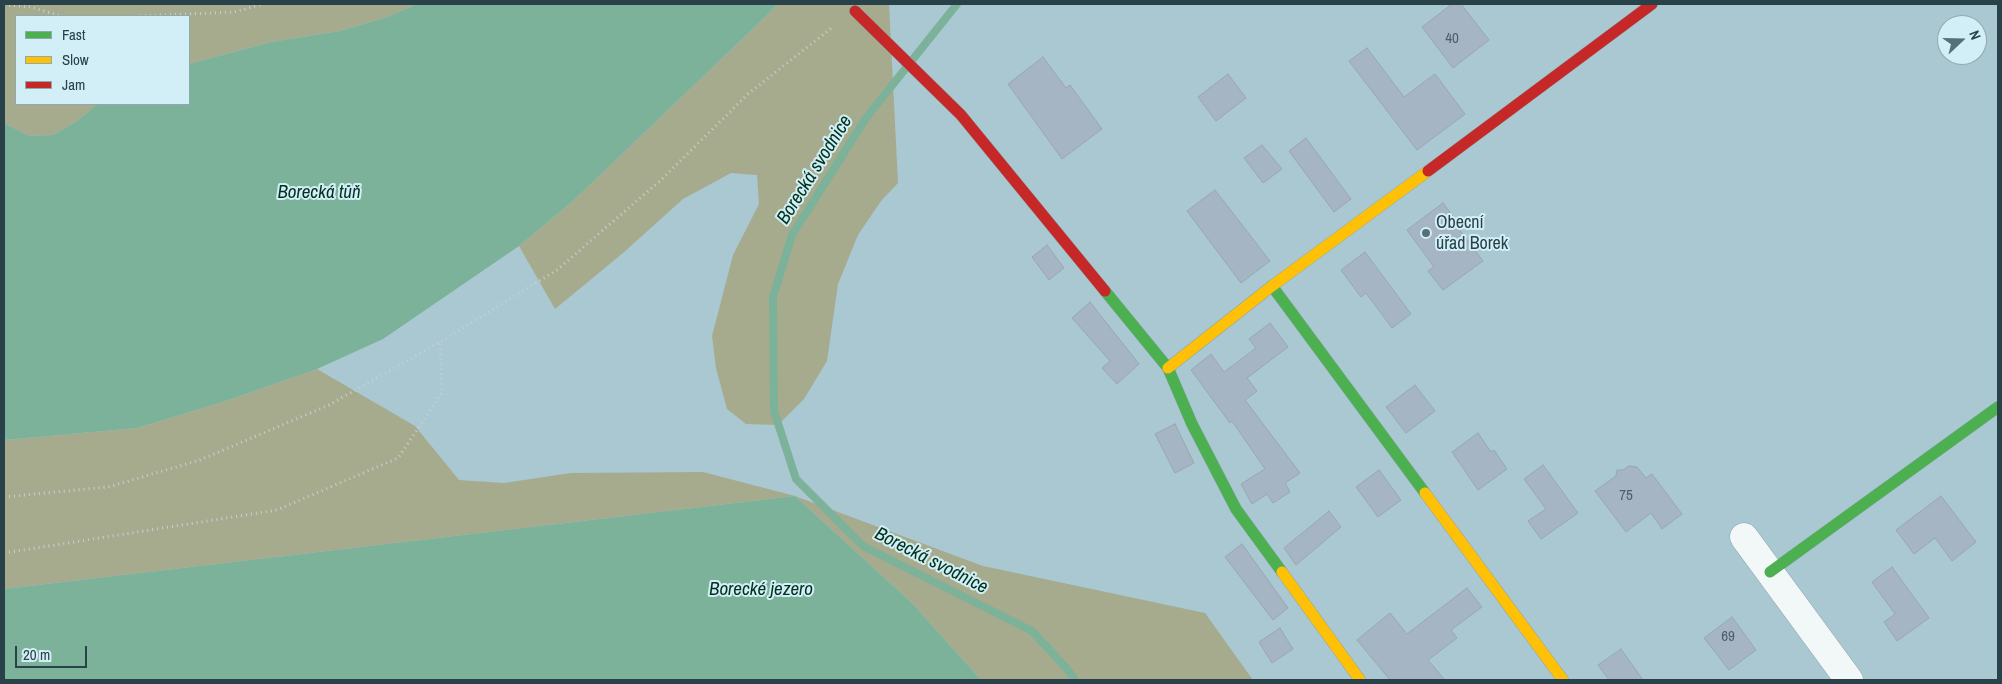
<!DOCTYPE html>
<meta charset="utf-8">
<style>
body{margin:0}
#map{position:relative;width:2002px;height:684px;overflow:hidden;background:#a9c8d1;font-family:"Archivo Narrow",sans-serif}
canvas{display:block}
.frame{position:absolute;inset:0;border:5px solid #294148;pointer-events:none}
.legend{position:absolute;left:15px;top:15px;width:175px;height:90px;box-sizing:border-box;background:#d2eef6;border:1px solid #8ea9b0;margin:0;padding:6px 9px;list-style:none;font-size:15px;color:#294148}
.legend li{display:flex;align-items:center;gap:10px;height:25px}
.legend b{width:25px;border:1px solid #8ea9b0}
.north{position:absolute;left:1937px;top:15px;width:50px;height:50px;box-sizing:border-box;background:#d2eef6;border:1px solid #8ea9b0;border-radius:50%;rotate:69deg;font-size:14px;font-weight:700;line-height:20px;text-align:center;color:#294148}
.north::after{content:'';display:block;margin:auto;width:18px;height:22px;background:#567078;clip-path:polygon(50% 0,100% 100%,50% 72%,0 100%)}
.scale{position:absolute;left:15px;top:646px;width:72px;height:22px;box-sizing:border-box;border:2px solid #294148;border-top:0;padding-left:6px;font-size:15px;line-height:18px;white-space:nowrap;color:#294148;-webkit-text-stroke:4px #d2eef6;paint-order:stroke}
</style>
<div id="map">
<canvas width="2002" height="684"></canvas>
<div class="frame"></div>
<ul class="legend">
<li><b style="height:6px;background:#4caf50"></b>Fast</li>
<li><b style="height:6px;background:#ffc107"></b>Slow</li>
<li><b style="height:6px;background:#c62828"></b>Jam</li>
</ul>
<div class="north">N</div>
<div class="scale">20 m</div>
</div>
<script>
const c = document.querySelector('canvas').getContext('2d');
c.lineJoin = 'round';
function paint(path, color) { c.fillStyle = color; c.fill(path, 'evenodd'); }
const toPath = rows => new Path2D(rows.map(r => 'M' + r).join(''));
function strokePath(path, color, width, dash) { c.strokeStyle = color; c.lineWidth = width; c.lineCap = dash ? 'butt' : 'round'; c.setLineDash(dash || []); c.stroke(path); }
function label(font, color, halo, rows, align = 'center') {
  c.font = font + ' "Archivo Narrow",sans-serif'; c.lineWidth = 4; c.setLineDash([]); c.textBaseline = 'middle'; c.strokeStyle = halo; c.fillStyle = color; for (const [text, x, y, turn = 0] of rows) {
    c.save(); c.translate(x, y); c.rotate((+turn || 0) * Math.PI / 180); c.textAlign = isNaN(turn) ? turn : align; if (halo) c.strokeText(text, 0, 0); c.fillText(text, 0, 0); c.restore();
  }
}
const forest = toPath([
 [4,4,417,4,387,17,340,31,271,42,189,64,189,16,16,16,16,104,98,104,74,123,53,135,29,136,4,123],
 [777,4,889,4,898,183,881,201,858,235,838,284,827,361,804,399,778,425,746,424,727,409,716,368,712,336,733,255,759,204,757,175,731,173,683,199,623,253,555,309,519,246,573,201,765,17],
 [317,369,415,426,459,480,504,483,571,473,703,472,795,496,983,566,1205,613,1253,680,981,680,913,604,795,496,4,589,4,440,137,428,226,401]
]);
const water = toPath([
 [417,4,777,4,765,17,573,201,519,246,383,339,317,369,226,401,137,428,4,440,4,123,29,136,53,135,74,123,98,104,189,104,189,64,271,42,340,31,387,17],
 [795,496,913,604,981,680,4,680,4,589]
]);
const stream = toPath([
 [957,4,866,118,792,235,773,297,774,411,796,479,863,546,1032,631,1068,670,1075,680]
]);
const building = toPath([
 [1452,4,1461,4,1489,40,1453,68,1422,27,1452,4],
 [1367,48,1404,97,1435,74,1465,114,1417,150,1349,61,1367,48],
 [1043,57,1066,88,1070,85,1102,129,1062,159,1008,84,1043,57],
 [1228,74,1246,98,1216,121,1198,97,1228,74],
 [1306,138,1351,199,1334,212,1289,151,1306,138],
 [1262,145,1282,169,1263,183,1244,158,1262,145],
 [1215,190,1270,261,1241,283,1187,211,1215,190],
 [1443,203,1458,223,1456,225,1483,261,1443,290,1428,271,1434,267,1407,230,1443,203],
 [1047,245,1064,268,1049,280,1032,257,1047,245],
 [1365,252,1411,314,1392,328,1366,293,1361,297,1341,270,1365,252],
 [1090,302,1139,364,1117,384,1102,368,1110,361,1072,318,1090,302],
 [1270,323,1288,347,1247,378,1257,391,1245,400,1300,473,1285,483,1290,492,1273,503,1267,494,1252,504,1241,484,1265,469,1232,421,1230,423,1191,370,1211,354,1224,372,1256,348,1249,339,1270,323],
 [1415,385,1435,411,1406,433,1386,407,1415,385],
 [1175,424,1194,463,1175,473,1155,434,1175,424],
 [1478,433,1491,452,1494,450,1507,469,1478,490,1452,452,1478,433],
 [1543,465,1578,513,1541,539,1528,521,1546,509,1524,479,1543,465],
 [1629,466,1637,467,1646,478,1652,474,1682,514,1662,529,1651,513,1626,532,1595,491,1616,476,1617,470,1623,470,1629,466],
 [1379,470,1401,500,1378,517,1356,487,1379,470],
 [1941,496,1976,542,1952,561,1935,538,1914,554,1896,530,1941,496],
 [1329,511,1341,527,1296,565,1284,548,1329,511],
 [1242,544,1288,608,1273,620,1225,557,1242,544],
 [1892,567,1929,618,1897,641,1884,622,1895,614,1872,582,1892,567],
 [1467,588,1482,607,1451,630,1457,638,1428,660,1445,680,1390,680,1357,640,1390,613,1407,634,1467,588],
 [1732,617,1756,650,1729,670,1704,638,1732,617],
 [1280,628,1293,649,1272,663,1259,642,1280,628],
 [1621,649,1643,680,1609,680,1598,665,1621,649]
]);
const path = toPath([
 [4,5,31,7,61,16],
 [140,16,234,12,263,4],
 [4,497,108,487,200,460,329,405,440,342,557,270,661,180,748,94,834,26],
 [4,553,277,510,398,458,442,393,440,342]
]);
const street = toPath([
 [1744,537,1849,680]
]);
const fast = toPath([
 [1272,286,1425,493],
 [1105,291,1168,368,1192,424,1236,509,1282,572],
 [1770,572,1998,407]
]);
const slow = toPath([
 [1168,368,1272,286,1428,171],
 [1425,493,1563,680],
 [1282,572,1360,680]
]);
const jam = toPath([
 [855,11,961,115,1105,291],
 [1428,171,1652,4]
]);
const markers = [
 [1426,233,5,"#567078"]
];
const numberNames = [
 ["40",1452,39],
 ["75",1626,496],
 ["69",1728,637]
];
const poiNames = [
 ["Obecní",1436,223],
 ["úřad Borek",1436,244]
];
const waterNames = [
 ["Borecká svodnice",815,170,-58],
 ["Borecká tůň",319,193],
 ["Borecká svodnice",931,561,27],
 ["Borecké jezero",761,590]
];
paint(forest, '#a6ab8d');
paint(water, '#7db29a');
strokePath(stream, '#7db29a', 8);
paint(building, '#a6b5c4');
strokePath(building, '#97a6b2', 1);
strokePath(street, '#8ca5ac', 29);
strokePath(fast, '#8ca5ac', 12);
strokePath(slow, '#8ca5ac', 12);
strokePath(jam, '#8ca5ac', 12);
strokePath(path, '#c6d0d4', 3, [1, 4]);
strokePath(street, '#f2f7f8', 28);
strokePath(fast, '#4caf50', 11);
strokePath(slow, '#ffc107', 11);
strokePath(jam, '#c62828', 11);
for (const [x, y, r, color] of markers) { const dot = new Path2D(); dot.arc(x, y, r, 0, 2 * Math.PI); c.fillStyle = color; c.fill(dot); strokePath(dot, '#d2eef6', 2); }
label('15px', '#4a5f68', null, numberNames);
label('18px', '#294148', '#d2eef6', poiNames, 'left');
label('italic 19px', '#00331b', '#d2eef6', waterNames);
</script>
